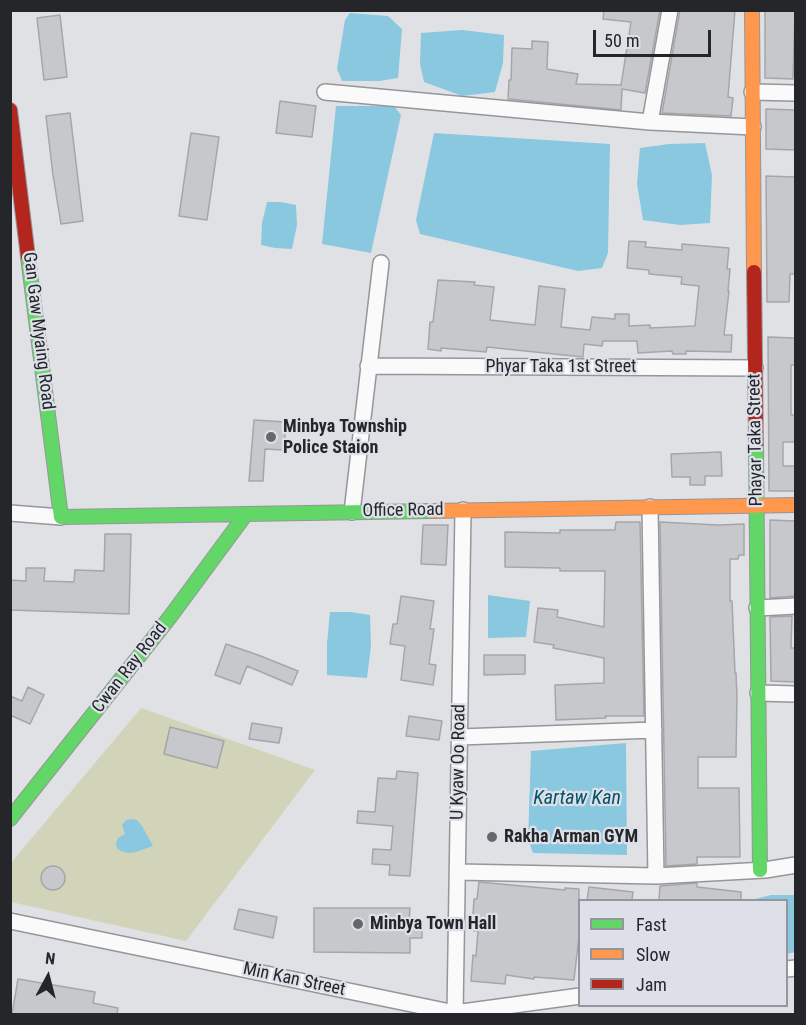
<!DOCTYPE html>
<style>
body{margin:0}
#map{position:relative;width:806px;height:1025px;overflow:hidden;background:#e0e1e5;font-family:"Roboto Condensed",sans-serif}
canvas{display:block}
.frame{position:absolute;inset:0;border:12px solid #252629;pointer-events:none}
.legend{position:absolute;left:578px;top:899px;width:210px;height:108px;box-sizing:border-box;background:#dde0e8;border:2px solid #93969c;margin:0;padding:8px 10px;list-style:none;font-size:18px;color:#252629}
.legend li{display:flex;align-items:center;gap:12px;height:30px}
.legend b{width:30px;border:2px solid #93969c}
.north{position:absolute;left:18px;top:947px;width:60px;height:60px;-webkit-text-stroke:4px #dde0e8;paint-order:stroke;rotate:7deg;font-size:16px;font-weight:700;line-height:24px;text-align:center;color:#252629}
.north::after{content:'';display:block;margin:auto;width:21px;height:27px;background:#252629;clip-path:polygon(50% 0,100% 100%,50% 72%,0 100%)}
.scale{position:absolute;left:593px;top:30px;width:118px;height:27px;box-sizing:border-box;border:3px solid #252629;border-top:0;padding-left:8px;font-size:18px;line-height:21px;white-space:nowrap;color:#252629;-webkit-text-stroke:4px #dde0e8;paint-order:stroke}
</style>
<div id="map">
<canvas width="806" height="1025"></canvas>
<div class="frame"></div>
<ul class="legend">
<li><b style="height:8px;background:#63d668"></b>Fast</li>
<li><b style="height:8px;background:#ff974d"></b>Slow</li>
<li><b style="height:8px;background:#b3261e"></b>Jam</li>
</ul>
<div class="north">N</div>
<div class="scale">50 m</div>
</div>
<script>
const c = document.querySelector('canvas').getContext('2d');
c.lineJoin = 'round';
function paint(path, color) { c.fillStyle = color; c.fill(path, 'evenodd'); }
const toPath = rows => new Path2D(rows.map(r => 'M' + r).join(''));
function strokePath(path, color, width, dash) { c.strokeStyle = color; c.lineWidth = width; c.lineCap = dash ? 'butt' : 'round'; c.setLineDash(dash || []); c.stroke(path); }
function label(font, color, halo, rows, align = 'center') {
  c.font = font + ' "Roboto Condensed",sans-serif'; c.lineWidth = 4.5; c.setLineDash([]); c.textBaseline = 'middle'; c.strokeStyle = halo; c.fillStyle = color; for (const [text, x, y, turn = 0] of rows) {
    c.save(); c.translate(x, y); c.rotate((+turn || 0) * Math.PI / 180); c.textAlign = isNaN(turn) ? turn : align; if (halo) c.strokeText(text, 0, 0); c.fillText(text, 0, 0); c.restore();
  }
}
const green = toPath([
 [141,708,315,770,186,941,11,902,11,863]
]);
const water = toPath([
 [350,13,388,16,402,29,398,78,379,81,342,81,337,69,345,20],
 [462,30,504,35,503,63,495,92,462,96,424,82,420,64,421,33],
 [336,106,394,106,401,115,371,253,322,244],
 [434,133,610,144,608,253,602,268,578,271,420,234,416,220],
 [705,143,712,175,710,223,680,225,643,220,637,184,640,148,669,144],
 [267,202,281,202,296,205,297,225,292,249,275,248,261,245,262,223],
 [488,595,530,601,526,637,488,638],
 [330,612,351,612,370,615,371,646,367,678,327,675,327,643],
 [626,743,627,855,533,853,528,840,531,751],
 [131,819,137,820,142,826,153,846,136,852,128,853,121,851,117,848,116,843,118,838,125,834,122,825,126,820],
 [771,895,794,895,795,896,795,952,787,954,786,900,751,900]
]);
const building = toPath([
 [604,10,660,10,645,93,622,89,621,110,508,99,509,80,511,80,512,48,532,49,532,41,548,42,547,69,578,74,576,84,621,85,631,22,603,19,604,10],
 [680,10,735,10,728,97,733,98,731,116,662,113,680,10],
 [765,10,795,10,793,79,765,78,765,10],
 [60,15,67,77,44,80,37,18,60,15],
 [280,101,316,106,312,137,276,133,280,101],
 [766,109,795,110,795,150,766,149,766,109],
 [70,113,83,221,61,224,53,175,46,116,70,113],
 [191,133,219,137,207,220,179,216,191,133],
 [766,176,795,177,795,274,790,274,789,302,767,302,766,176],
 [629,241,646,242,645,247,682,250,682,244,729,248,727,269,730,269,728,291,729,291,724,335,732,335,731,352,686,351,686,354,673,354,672,351,638,353,637,341,603,341,602,346,584,344,583,357,487,347,486,352,441,348,441,351,428,349,430,322,433,322,438,280,475,282,474,285,494,287,490,320,535,325,539,286,565,289,561,327,590,330,592,317,615,319,615,314,629,314,629,326,650,325,650,328,695,326,699,286,681,284,682,277,649,274,649,270,627,268,629,241],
 [768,337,795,338,795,365,791,365,791,415,795,415,795,442,783,442,783,466,795,466,795,491,769,491,768,337],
 [254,420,286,422,284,450,265,449,263,481,249,481,254,420],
 [721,452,722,476,705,476,705,485,690,485,690,477,672,477,671,454,721,452],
 [770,520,795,521,795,596,770,598,770,520],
 [616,522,640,522,644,716,605,716,606,718,556,720,555,685,604,683,604,658,553,648,554,645,534,642,538,608,558,610,557,617,604,627,605,571,560,571,560,568,505,567,505,532,560,533,560,530,615,530,616,522],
 [660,522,718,525,744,524,744,555,739,555,738,559,730,559,730,601,732,601,735,673,736,673,737,695,736,757,698,757,698,788,739,788,740,857,697,857,697,864,666,866,660,522],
 [423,525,448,525,446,565,421,564,423,525],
 [105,534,131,534,129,614,10,610,10,580,26,581,26,568,45,568,44,581,74,582,75,570,104,571,105,534],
 [401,596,434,601,430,629,434,629,429,664,436,665,433,685,401,680,405,646,390,644,393,624,397,624,401,596],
 [792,616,791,648,795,648,795,682,771,681,770,617,792,616],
 [226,644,258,655,298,671,292,685,247,666,240,684,215,675,226,644],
 [484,655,525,655,525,674,484,675,484,655],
 [28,687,44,695,30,724,10,715,10,696,22,701,28,687],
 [409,716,442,721,439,740,406,736,409,716],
 [252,723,282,728,279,743,249,739,252,723],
 [170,727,224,741,217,768,164,754,170,727],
 [397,771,418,773,410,876,389,875,390,865,372,864,373,849,391,850,393,826,357,823,358,811,375,812,378,778,396,779,397,771],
 '41 878a12 12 0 1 1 24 0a12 12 0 1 1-24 0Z',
 [479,882,565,890,565,888,579,889,579,936,574,980,534,977,534,979,506,975,505,984,471,981,473,955,476,956,478,931,474,931,476,915,473,914,474,899,477,899,479,882],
 [697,883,697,887,741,892,741,900,659,900,660,886,697,883],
 [589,887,633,892,632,900,587,900,589,887],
 [314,908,410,908,409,922,422,922,422,938,410,938,410,953,314,952,314,908],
 [239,909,277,917,273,938,234,929,239,909],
 [18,979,95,992,93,1003,118,1008,117,1014,12,1014,18,979]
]);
const street = toPath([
 [325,92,650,122,753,127],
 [752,92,796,93],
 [650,122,670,10],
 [368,366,755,368],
 [650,507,656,876],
 [352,512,381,263],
 [10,513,61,517],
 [757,608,796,606],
 [758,693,796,694],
 [460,737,654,730],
 [458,872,656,876,765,870,796,865],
 [10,921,455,1013,580,996],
 [786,969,796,968],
 [455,1014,463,510]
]);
const fast = toPath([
 [28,257,61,517,246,514],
 [756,443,760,870],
 [10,819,170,617,246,514,431,511]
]);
const slow = toPath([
 [752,10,754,272],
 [431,511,796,505]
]);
const jam = toPath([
 [10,110,28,257],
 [754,272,756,443]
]);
const markers = [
 [271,437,6,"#66676b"],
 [492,837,6,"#66676b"],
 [358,924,6,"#66676b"]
];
const streetNames = [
 ["Gan Gaw Myaing Road",38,331,83],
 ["Phyar Taka 1st Street",561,367],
 ["Phayar Taka Street",756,440,-91],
 ["Office Road",403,511,-1],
 ["Cwan Ray Road",130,668,-52],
 ["U Kyaw Oo Road",459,762,-89],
 ["Min Kan Street",294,980,12]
];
const poiNames = [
 ["Minbya Township",283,427],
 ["Police Staion",283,448],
 ["Rakha Arman GYM",504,837],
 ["Minbya Town Hall",370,924]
];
const waterNames = [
 ["Kartaw Kan",577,799]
];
paint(green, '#d1d4b8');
paint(water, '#8ac8e0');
paint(building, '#c7c8cb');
strokePath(building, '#a6a6aa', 1.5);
strokePath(street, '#95969a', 18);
strokePath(fast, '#95969a', 16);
strokePath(slow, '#95969a', 16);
strokePath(jam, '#95969a', 16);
strokePath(street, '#fafafb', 15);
strokePath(fast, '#63d668', 14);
strokePath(slow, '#ff974d', 14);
strokePath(jam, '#b3261e', 14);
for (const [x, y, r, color] of markers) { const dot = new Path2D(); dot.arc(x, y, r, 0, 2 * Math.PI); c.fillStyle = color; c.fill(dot); strokePath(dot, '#dde0e8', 2); }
label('18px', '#252629', '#dde0e8', streetNames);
label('bold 18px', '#252629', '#dde0e8', poiNames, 'left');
label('italic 20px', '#025268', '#dde0e8', waterNames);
</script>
